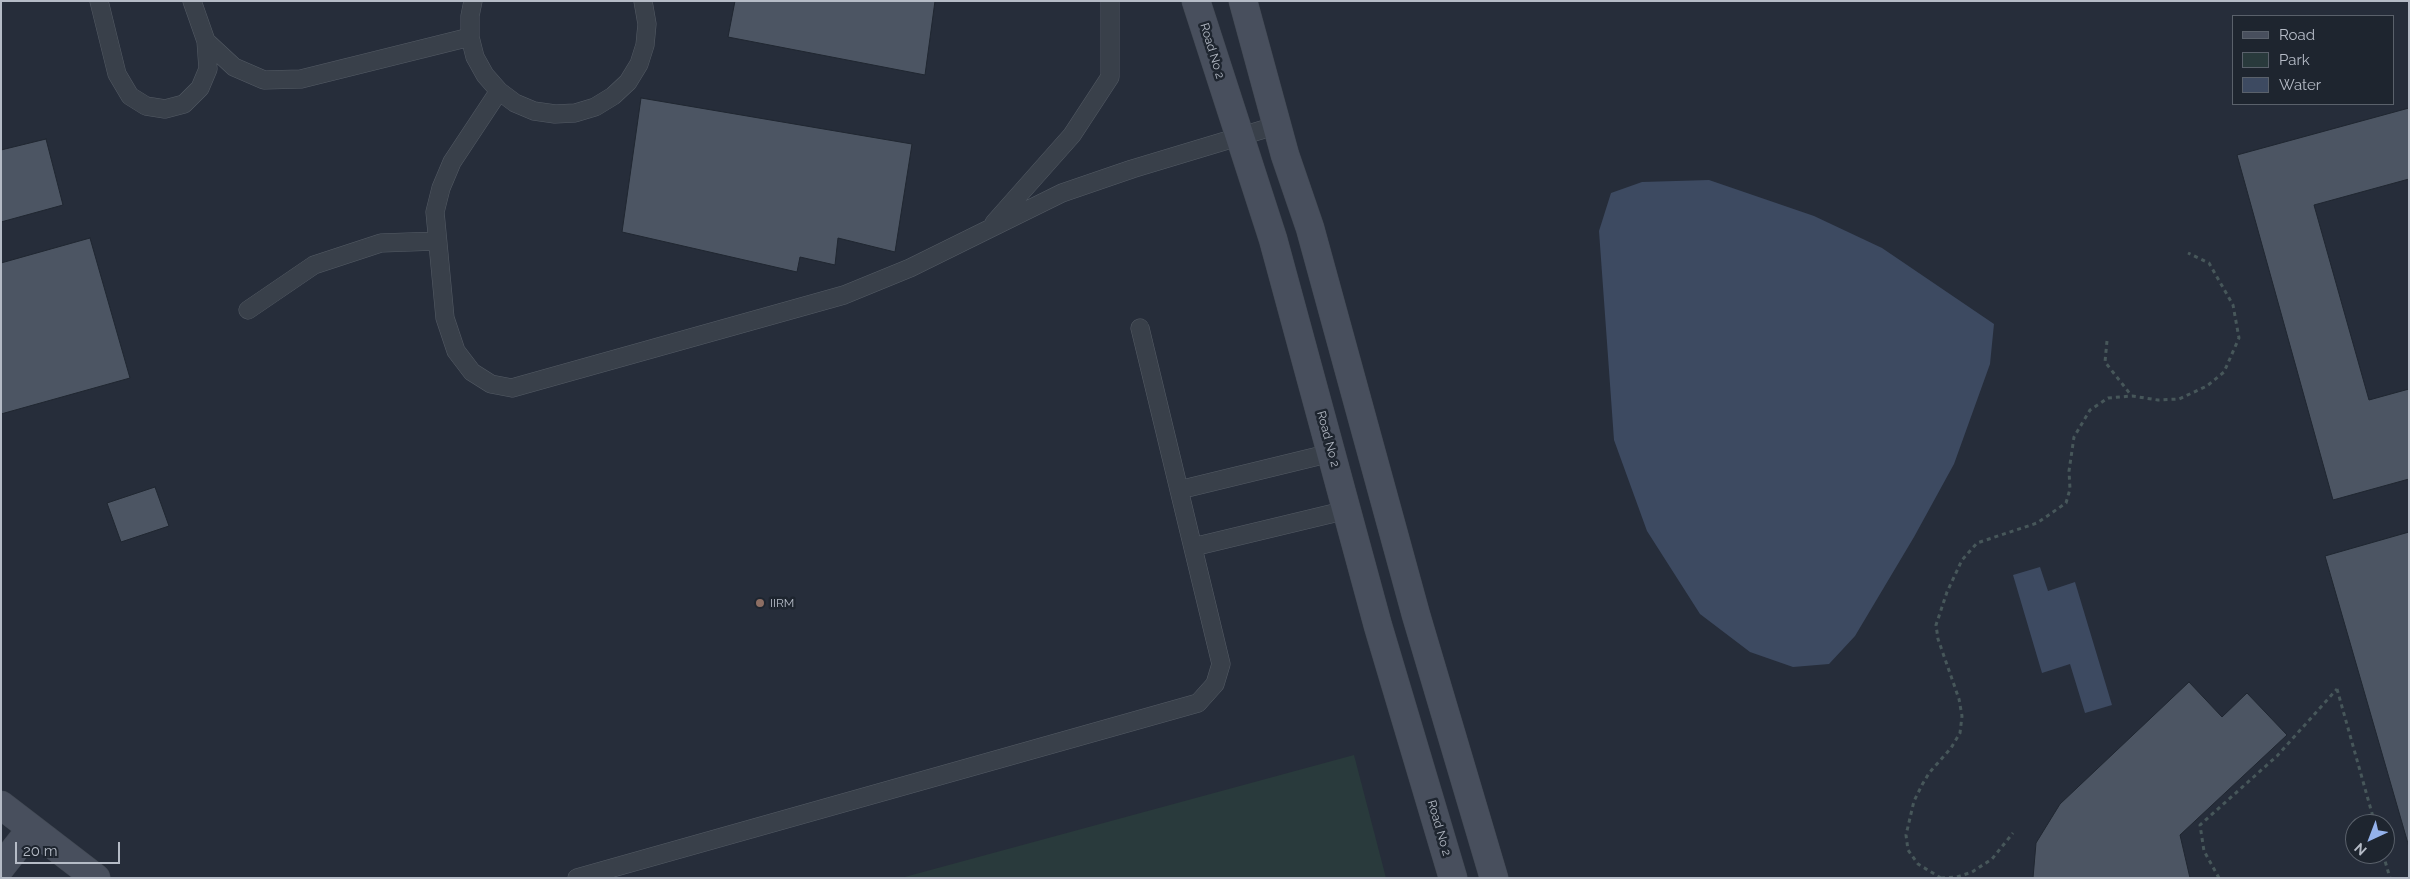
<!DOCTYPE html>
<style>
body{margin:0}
#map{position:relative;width:2410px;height:879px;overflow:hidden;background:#262d3a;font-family:Raleway,sans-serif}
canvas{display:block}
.frame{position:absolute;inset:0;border:2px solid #b5bbc6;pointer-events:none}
.legend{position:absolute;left:2232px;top:15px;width:162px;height:90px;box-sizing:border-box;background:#1e252f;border:1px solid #5a616b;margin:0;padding:6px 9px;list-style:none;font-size:15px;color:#b5bbc6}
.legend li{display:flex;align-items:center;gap:10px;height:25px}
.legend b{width:25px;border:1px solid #5a616b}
.north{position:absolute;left:2345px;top:814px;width:50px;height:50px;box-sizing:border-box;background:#1e252f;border:1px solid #5a616b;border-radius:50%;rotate:223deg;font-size:14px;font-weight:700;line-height:20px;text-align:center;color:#b5bbc6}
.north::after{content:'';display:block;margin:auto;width:18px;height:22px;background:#94b2ec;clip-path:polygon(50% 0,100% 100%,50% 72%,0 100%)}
.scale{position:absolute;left:15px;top:842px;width:105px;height:22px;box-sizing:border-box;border:2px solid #b5bbc6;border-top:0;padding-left:6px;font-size:15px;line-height:18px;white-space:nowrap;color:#b5bbc6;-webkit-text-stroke:4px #1e252f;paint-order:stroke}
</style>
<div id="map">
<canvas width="2410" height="879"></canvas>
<div class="frame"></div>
<ul class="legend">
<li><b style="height:6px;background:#484f5d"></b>Road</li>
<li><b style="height:14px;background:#293a3c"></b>Park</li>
<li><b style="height:14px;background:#3d4a61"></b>Water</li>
</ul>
<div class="north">N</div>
<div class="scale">20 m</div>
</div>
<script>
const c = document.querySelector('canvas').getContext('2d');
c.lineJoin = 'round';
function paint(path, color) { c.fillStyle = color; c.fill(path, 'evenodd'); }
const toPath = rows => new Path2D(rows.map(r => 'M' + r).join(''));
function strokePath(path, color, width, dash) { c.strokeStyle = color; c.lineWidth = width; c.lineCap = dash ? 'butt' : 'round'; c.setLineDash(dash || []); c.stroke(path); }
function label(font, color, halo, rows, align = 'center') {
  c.font = font + ' Raleway,sans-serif'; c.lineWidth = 5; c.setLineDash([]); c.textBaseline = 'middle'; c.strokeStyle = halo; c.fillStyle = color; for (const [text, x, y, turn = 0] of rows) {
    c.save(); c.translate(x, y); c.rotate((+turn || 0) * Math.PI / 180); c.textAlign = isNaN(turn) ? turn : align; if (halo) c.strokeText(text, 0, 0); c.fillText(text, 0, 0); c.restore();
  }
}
const green = toPath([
 [1354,755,1386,878,901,878]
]);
const water = toPath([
 [1709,180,1814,216,1882,248,1994,324,1990,364,1954,464,1914,537,1855,636,1829,664,1793,667,1750,652,1700,614,1647,531,1614,440,1599,231,1611,193,1642,182],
 [2040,567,2048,591,2075,582,2112,705,2085,713,2070,664,2042,673,2013,575]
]);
const building = toPath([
 [735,1,935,1,925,75,728,37,735,1],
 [641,98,912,144,895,252,838,238,835,265,800,257,797,272,622,232,641,98],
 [2409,108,2409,179,2314,205,2369,400,2409,389,2409,479,2333,500,2237,155,2409,108],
 [46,139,63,205,1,222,1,150,46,139],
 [90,238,130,378,1,414,1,263,90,238],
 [155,487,169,526,121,542,107,503,155,487],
 [2409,532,2409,847,2325,556,2409,532],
 [2189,682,2222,717,2247,693,2287,735,2180,835,2190,878,2033,878,2036,843,2060,804,2189,682]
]);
const path = toPath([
 [2107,341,2105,362,2131,395],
 [2337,689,2375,824],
 [2383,854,2390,878],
 [1941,878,1918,864,1908,850,1906,835,1914,801,1922,785,1929,773,1951,748,1960,733,1962,716,1959,699,1938,639,1936,625,1947,592,1962,560,1977,543,2037,523,2066,503,2070,489,2069,471,2074,437,2090,410,2108,398,2132,396,2158,400,2179,399,2207,386,2224,372,2239,338,2233,305,2209,263,2188,253],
 [1941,878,1957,877,1972,872,1992,859,2013,833],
 [2219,878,2204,851,2200,825,2277,756,2337,689]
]);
const lane = toPath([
 [99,1,117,74,130,96,146,106,165,109,184,104,200,88,208,69,206,41,192,1],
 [473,1,470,16,470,37,475,57,485,75,499,91,515,103,534,111,555,114,575,113,595,107,613,96,628,82,639,64,645,45,647,24,643,1],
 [206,41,234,67,264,80,301,79,470,37],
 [499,91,452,162,441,188,435,212,445,318,456,351,472,372,491,384,512,388,844,295,910,268,1062,193,1132,169,1278,125],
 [994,223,1072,135,1110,77,1110,1],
 [248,310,314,265,381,243,437,241],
 [1179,490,1331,453],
 [1193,547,1347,510],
 [577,878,1198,703,1215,684,1221,664,1140,328]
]);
const secondary = toPath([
 [1196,1,1273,239,1378,626,1453,878],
 [1243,1,1285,155,1310,228,1416,615,1494,878],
 [1,805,96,878],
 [1,867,31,829]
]);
const markers = [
 [760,603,5,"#8d6e63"]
];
const streetNames = [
 ["Road No 2",1212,51,73],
 ["Road No 2",1328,439,75],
 ["Road No 2",1439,828,74]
];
const poiNames = [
 ["IIRM",770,603]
];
paint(green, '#293a3c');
paint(water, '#3d4a61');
paint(building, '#4c5563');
strokePath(building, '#202731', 1);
strokePath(lane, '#545b65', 19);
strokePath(secondary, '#424953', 29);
strokePath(path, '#47575a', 3, [4, 4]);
strokePath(lane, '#39404a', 18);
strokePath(secondary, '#484f5d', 28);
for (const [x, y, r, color] of markers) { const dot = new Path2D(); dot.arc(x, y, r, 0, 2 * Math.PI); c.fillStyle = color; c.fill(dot); strokePath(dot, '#1e252f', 2); }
label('12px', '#b5bbc6', '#1e252f', streetNames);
label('12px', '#b5bbc6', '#1e252f', poiNames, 'left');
</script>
